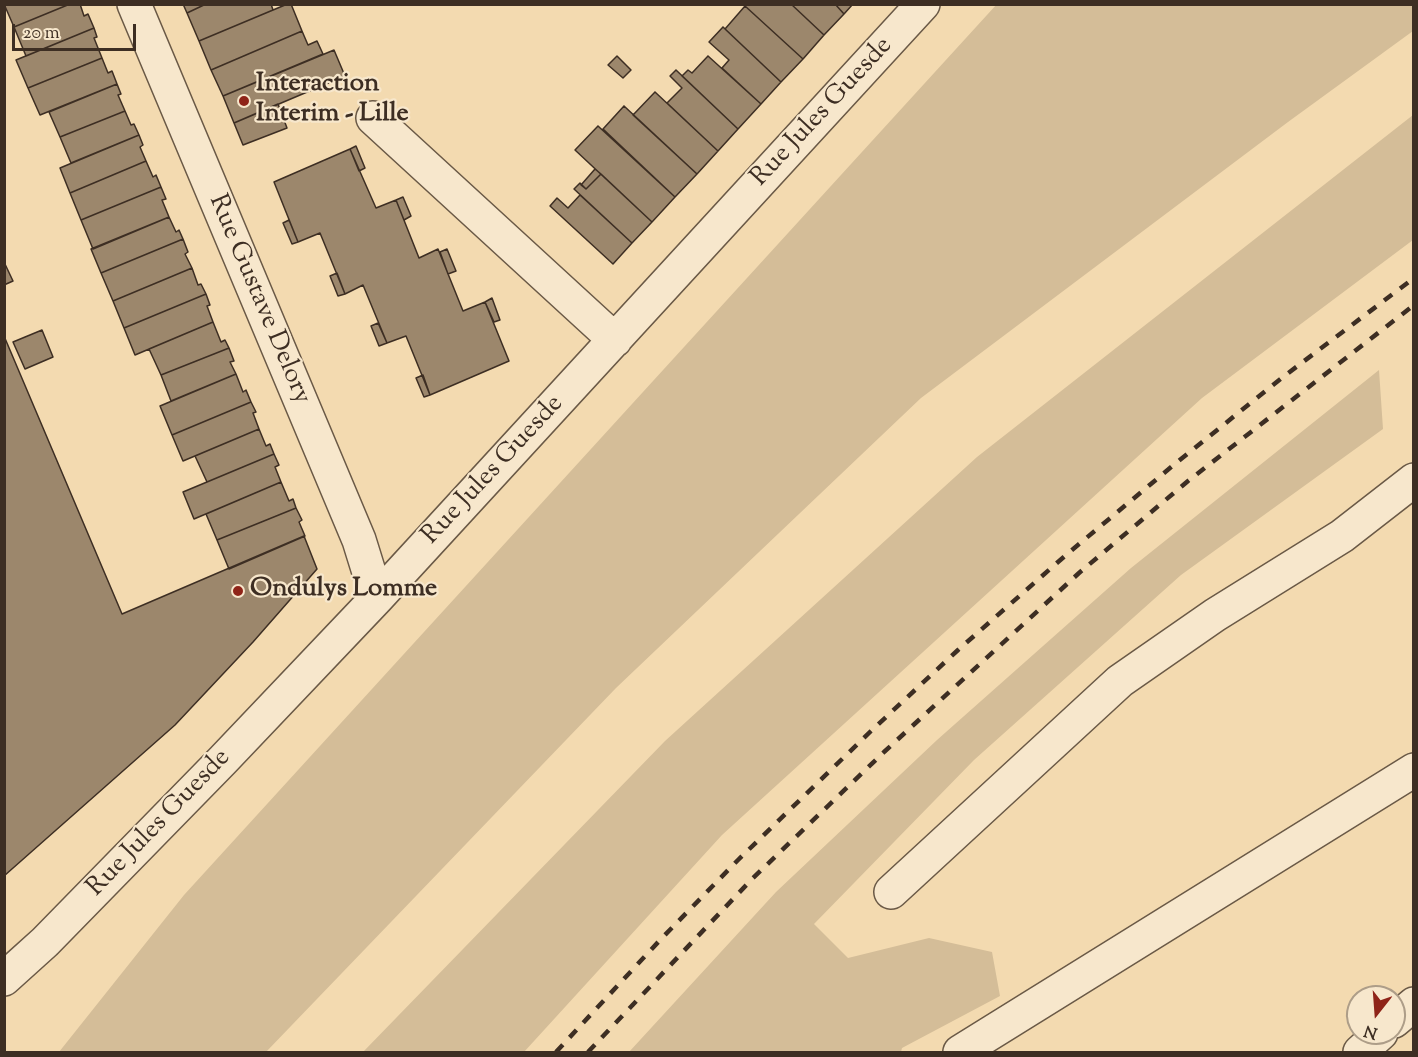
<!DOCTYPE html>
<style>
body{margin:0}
#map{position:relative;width:1418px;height:1057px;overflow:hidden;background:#f3dab0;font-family:"Sorts Mill Goudy",serif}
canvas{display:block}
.frame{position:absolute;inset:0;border:6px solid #3d2e23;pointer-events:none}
.north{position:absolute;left:1346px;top:985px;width:60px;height:60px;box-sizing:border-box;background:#f7e7cc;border:2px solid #ad9d88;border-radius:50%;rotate:197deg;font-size:16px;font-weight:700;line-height:24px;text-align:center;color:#3d2e23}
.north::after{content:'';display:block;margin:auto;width:21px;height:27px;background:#8f2418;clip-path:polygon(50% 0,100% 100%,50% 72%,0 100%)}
.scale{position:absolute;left:12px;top:24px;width:124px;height:27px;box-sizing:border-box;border:3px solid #3d2e23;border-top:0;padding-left:8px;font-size:18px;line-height:21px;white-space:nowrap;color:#3d2e23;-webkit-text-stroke:4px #f7e7cc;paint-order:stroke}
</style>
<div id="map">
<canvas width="1418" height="1057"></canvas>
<div class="frame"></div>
<div class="north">N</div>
<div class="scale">20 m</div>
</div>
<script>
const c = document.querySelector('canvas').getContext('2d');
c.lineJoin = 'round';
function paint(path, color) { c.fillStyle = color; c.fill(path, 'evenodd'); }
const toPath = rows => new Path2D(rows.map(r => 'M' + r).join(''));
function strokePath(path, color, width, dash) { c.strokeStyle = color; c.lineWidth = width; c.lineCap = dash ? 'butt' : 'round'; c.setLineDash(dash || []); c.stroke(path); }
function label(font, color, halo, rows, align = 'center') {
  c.font = font + ' "Sorts Mill Goudy",serif'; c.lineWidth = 4.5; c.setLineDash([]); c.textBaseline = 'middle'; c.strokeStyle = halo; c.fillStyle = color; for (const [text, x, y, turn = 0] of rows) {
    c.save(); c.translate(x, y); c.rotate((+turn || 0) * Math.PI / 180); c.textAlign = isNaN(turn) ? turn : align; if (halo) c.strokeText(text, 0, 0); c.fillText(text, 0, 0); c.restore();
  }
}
const green = toPath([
 [997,4,1413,5,1413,31,1288,122,921,398,616,688,266,1052,59,1052,184,895],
 [1413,115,1413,240,1202,398,722,835,524,1052,363,1052,665,741,977,457],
 [1379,370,1383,429,1181,575,974,760,814,924,848,958,929,938,992,952,1000,996,902,1048,901,1052,629,1052,776,892,937,740,1131,568]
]);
const building = toPath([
 [4,4,70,4,14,27,4,4],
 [70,4,80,4,84,16,88,14,94,28,26,56,14,27,70,4],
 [183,4,206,4,187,13,183,4],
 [206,4,271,4,273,10,199,41,187,13,206,4],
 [291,4,302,31,211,70,199,41,285,5,291,4],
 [747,4,791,4,824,35,803,59,745,6,747,4],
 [791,4,835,4,844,14,824,35,791,4],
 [835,4,853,4,844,14,835,4],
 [745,6,803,59,781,82,725,29,745,6],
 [723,27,781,82,761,104,722,68,729,60,709,42,723,27],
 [94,28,97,37,94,38,102,58,28,88,16,60,94,28],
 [302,31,308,45,317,41,323,54,223,96,211,70,302,31],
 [334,50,345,76,234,123,223,96,334,50],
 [617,56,631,70,623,78,608,65,617,56],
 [708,56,761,104,738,129,682,76,688,70,692,73,708,56],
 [102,58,108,73,112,71,117,84,40,115,28,88,102,58],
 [676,70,738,129,718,151,667,103,682,88,670,76,676,70],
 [117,84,121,94,118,95,125,111,60,137,49,112,117,84],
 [655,92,718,151,697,174,633,115,655,92],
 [278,104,287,128,243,145,234,123,278,104],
 [624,106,697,174,675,197,603,129,624,106],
 [125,111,131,125,134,124,139,135,71,163,60,137,125,111],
 [598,126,675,197,652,222,575,150,598,126],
 [139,135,143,145,140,147,146,161,70,193,60,168,139,135],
 [356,146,365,168,359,171,350,149,356,146],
 [350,149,376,208,396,200,419,258,438,249,463,311,485,302,509,361,430,395,406,336,387,343,363,285,345,294,320,233,298,242,274,182,350,149],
 [146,161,153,177,156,175,161,187,81,220,70,193,146,161],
 [595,169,601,174,586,189,581,185,595,169],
 [601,174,652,222,632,243,574,189,580,183,586,189,601,174],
 [161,187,166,199,162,200,169,217,93,249,81,220,161,187],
 [580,195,632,243,613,264,550,206,557,198,568,208,580,195],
 [403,197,411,216,404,220,396,200,403,197],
 [169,217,176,232,179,230,183,239,101,273,91,249,169,217],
 [289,220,298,242,292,244,283,223,289,220],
 [183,239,188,252,185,254,192,268,113,301,101,273,183,239],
 [447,249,456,271,448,274,440,252,447,249],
 [4,262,13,281,4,285,4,262],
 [192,268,198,285,201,284,206,294,124,328,113,301,192,268],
 [337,273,345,294,338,296,330,276,337,273],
 [206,294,210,305,207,306,213,322,135,355,124,328,206,294],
 [492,298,500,320,494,322,485,302,492,298],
 [213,322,221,342,225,340,229,348,161,375,149,349,213,322],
 [378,323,387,343,379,346,371,326,378,323],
 [42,330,53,357,25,369,13,342,42,330],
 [4,336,122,614,304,536,317,569,253,642,175,725,4,876,4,336],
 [229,348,234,361,230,362,236,374,171,401,161,375,229,348],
 [236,374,243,392,246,390,251,402,172,435,160,406,236,374],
 [423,375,430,395,424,397,416,378,423,375],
 [251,402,256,412,253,413,259,429,183,461,172,435,251,402],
 [259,429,266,446,270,444,274,454,207,482,195,456,259,429],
 [274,454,279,465,275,467,281,482,194,519,183,492,274,454],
 [281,482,289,501,293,499,296,508,217,540,206,514,281,482],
 [296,508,302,520,299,522,305,536,229,569,217,540,296,508]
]);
const minor = toPath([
 [134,4,359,540,377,598],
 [373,118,615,340],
 [891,892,1120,681,1215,615,1342,536,1414,480],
 [4,979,45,942,223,760,377,598,923,4],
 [1394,1021,1414,1004],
 [960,1052,1414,770],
 [1360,1052,1381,1033]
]);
const rail = toPath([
 [556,1052,661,939,738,860,871,731,958,650,1066,555,1176,463,1283,377,1414,278],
 [588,1052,752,879,884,752,1079,573,1188,481,1414,305]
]);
const markers = [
 [244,101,6,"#8f2418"],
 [238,591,6,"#8f2418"]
];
const poiNames = [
 ["Interaction",256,86],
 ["Interim - Lille",256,116],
 ["Ondulys Lomme",250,591]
];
const streetNames = [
 ["Rue Jules Guesde",823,113,-47],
 ["Rue Gustave Delory",258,300,67],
 ["Rue Jules Guesde",494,471,-47],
 ["Rue Jules Guesde",160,824,-46]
];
paint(green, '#d4bd98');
paint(building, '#9c876c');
strokePath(building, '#3d2e23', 1.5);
strokePath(minor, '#6a5946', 36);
strokePath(minor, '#f7e7cc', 33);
strokePath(rail, '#3d2e23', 4.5, [10, 10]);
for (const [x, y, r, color] of markers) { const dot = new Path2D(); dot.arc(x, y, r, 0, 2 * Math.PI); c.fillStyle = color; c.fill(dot); strokePath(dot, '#f7e7cc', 2); }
label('bold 26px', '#3d2e23', '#f7e7cc', poiNames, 'left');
label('26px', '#3d2e23', '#f7e7cc', streetNames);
</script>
